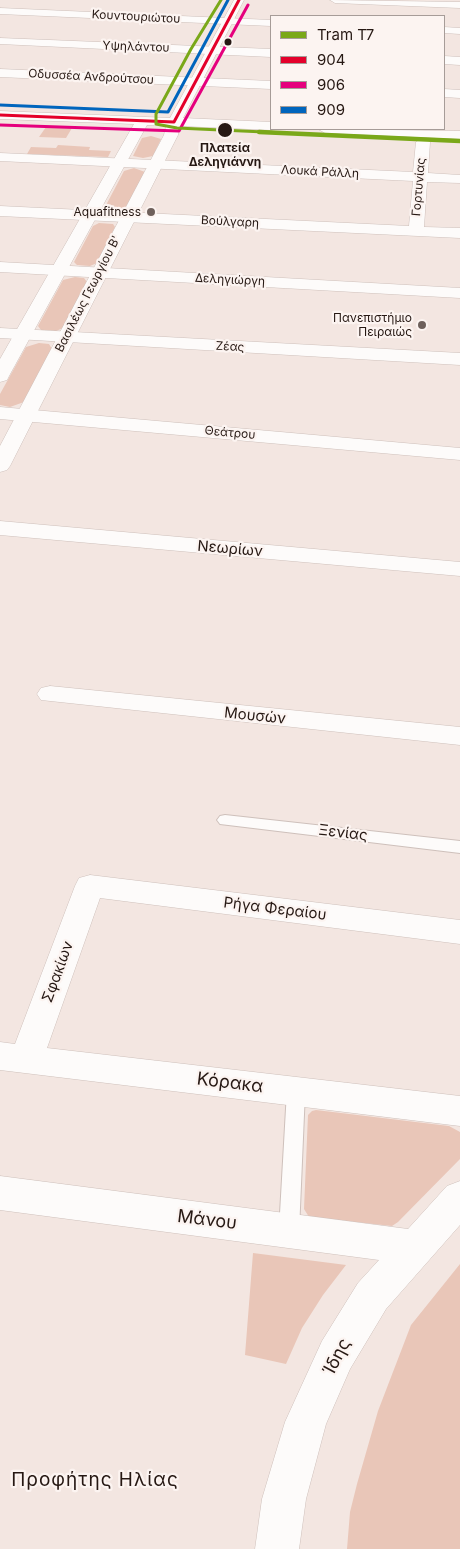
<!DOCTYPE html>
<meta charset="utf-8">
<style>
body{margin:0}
#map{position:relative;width:460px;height:1549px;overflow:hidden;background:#f3e6e1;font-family:Inter,sans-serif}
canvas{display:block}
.legend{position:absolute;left:270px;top:15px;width:175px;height:115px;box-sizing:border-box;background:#fcf4f1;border:1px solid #a69c98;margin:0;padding:6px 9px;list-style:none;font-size:15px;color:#261813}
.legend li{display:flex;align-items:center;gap:10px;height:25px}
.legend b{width:25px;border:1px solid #a69c98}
</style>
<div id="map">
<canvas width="460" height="1549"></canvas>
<ul class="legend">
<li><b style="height:6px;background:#7aa819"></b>Tram Τ7</li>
<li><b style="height:6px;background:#e4002b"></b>904</li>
<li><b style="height:6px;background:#e5007d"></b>906</li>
<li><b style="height:6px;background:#0065bd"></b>909</li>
</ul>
</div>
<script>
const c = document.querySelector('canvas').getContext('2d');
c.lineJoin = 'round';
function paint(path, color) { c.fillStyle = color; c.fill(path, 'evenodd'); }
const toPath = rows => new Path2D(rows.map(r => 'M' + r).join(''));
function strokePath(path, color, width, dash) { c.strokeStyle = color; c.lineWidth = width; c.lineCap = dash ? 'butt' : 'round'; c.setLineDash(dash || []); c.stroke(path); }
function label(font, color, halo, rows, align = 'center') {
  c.font = font + ' Inter,sans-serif'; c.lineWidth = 4.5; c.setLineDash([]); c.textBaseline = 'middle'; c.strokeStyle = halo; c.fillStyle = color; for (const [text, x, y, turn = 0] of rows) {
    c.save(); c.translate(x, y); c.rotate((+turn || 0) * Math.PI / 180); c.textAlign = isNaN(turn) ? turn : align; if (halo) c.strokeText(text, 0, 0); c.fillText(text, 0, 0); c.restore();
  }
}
const green = toPath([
 [46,127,59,127,72,128,66,138,39,137],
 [151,136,161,139,153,156,143,158,133,156,142,138],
 [58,145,90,147,89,150,111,151,108,157,27,154,31,147,56,148],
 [134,168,145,172,125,209,114,212,104,209,124,171],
 [99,223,113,224,115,227,97,263,90,266,77,265,74,262,93,226],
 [75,277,84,278,87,282,63,328,56,331,41,330,38,326,63,280],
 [39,343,49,344,52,349,24,402,10,407,0,405,0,394,26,347],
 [316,1110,449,1126,460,1132,460,1159,398,1222,392,1226,309,1217,304,1209,308,1115,312,1111],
 [253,1253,346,1265,323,1295,302,1328,286,1364,245,1355],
 [460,1264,460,1549,347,1549,350,1512,357,1484,378,1411,411,1325]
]);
const lane = toPath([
 [225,815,460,841,460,853,220,824,217,820,220,816,225,815],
 [296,1083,303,1085,305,1091,299,1231,296,1238,289,1240,282,1238,279,1231,287,1091,289,1085,296,1083]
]);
const street = toPath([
 [330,0,460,2,460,8,335,3,330,0],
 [0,8,271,20,271,26,0,14,0,8],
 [444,27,460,28,460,34,444,33,444,27],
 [0,38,271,49,271,57,0,44,0,38],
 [444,56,460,57,460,65,444,64,444,56],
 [0,69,271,81,271,89,0,77,0,69],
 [444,89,460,90,460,98,444,97,444,89],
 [423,138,430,142,428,173,460,175,460,183,427,182,424,227,460,228,460,238,0,216,0,206,409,226,413,181,0,161,0,153,413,172,416,142,423,138],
 [0,262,460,288,460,298,0,272,0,262],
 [0,328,460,353,460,365,0,338,0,328],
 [0,407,460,448,460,460,0,419,0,407],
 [0,521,460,562,460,576,0,535,0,521],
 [50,686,460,727,460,745,41,700,37,694,41,688,50,686],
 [90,875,460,920,460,944,100,898,47,1048,460,1096,460,1126,0,1070,0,1042,15,1044,75,886,79,878,90,875],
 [0,1176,408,1229,447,1186,460,1181,460,1225,386,1309,350,1369,326,1424,306,1499,299,1549,255,1549,262,1499,285,1422,322,1341,358,1283,379,1260,0,1210,0,1176]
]);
const secondary = toPath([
 [234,0,244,0,183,118,271,122,271,129,276,129,271,130,180,126,178,135,10,466,7,470,0,472,0,446,164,135,166,126,147,125,9,376,7,380,0,382,0,359,134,124,0,119,0,111,170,118,234,0],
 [318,129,460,131,460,139,325,133,318,129]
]);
const bus1 = toPath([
 [0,115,174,122,239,0]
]);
const bus2 = toPath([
 [0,125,179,131,248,5]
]);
const bus3 = toPath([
 [0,105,168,112,228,0]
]);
const tram1Far1 = toPath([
 [221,0,191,49,156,114,156,124,177,128,286,133]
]);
const tram1 = toPath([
 [259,132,460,141]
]);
const markers = [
 [228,42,4.5,"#261813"],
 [225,130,8,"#261813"],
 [151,212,5,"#6e605b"],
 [422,325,5,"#6e605b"]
];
const farStreetnames = [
 ["Κουντουριώτου",136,17,3],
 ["Υψηλάντου",136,47,2],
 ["Οδυσσέα Ανδρούτσου",91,77,3],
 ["Λουκά Ράλλη",320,172,3],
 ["Γορτυνίας",419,187,-85],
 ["Βούλγαρη",230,222,3],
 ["Δεληγιώργη",230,280,3],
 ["Βασιλέως Γεωργίου Β'",88,294,-63],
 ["Ζέας",230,347,3],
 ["Θεάτρου",230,433,5]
];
const farStopnames = [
 ["Πλατεία",225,148],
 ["Δεληγιάννη",225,162]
];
const farPoinames = [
 ["Aquafitness",141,212],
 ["Πανεπιστήμιο",412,318],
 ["Πειραιώς",412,332]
];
const streetNames = [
 ["Νεωρίων",230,549,5],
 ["Μουσών",255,716,6],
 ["Ξενίας",343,833,7],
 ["Ρήγα Φεραίου",275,909,7],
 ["Σφακίων",58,972,-70]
];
const nearStreetnames = [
 ["Κόρακα",230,1083,7],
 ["Μάνου",207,1220,7],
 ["Ίδης",337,1357,-62]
];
const nearNeighbourhoodnames = [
 ["Προφήτης Ηλίας",95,1480]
];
paint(green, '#e9c6b8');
strokePath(lane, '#cec0bb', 2);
strokePath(street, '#cec0bb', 1);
strokePath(secondary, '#cec0bb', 1);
paint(lane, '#fdfbfa');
paint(street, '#fdfbfa');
paint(secondary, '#fdfbfa');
strokePath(bus1, '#e4002b', 3);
strokePath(bus2, '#e5007d', 3);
strokePath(bus3, '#0065bd', 3);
strokePath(tram1Far1, '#7aa819', 3);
strokePath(tram1, '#7aa819', 4.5);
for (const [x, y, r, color] of markers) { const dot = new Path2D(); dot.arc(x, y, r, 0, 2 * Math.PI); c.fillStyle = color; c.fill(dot); strokePath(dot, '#fcf4f1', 2); }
label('12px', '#261813', '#fcf4f1', farStreetnames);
label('bold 12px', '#261813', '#fcf4f1', farStopnames);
label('12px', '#261813', '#fcf4f1', farPoinames, 'right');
label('15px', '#261813', '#fcf4f1', streetNames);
label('18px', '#261813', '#fcf4f1', nearStreetnames);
c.letterSpacing = '1px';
label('19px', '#261813', '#fcf4f1', nearNeighbourhoodnames);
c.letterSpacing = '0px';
</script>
